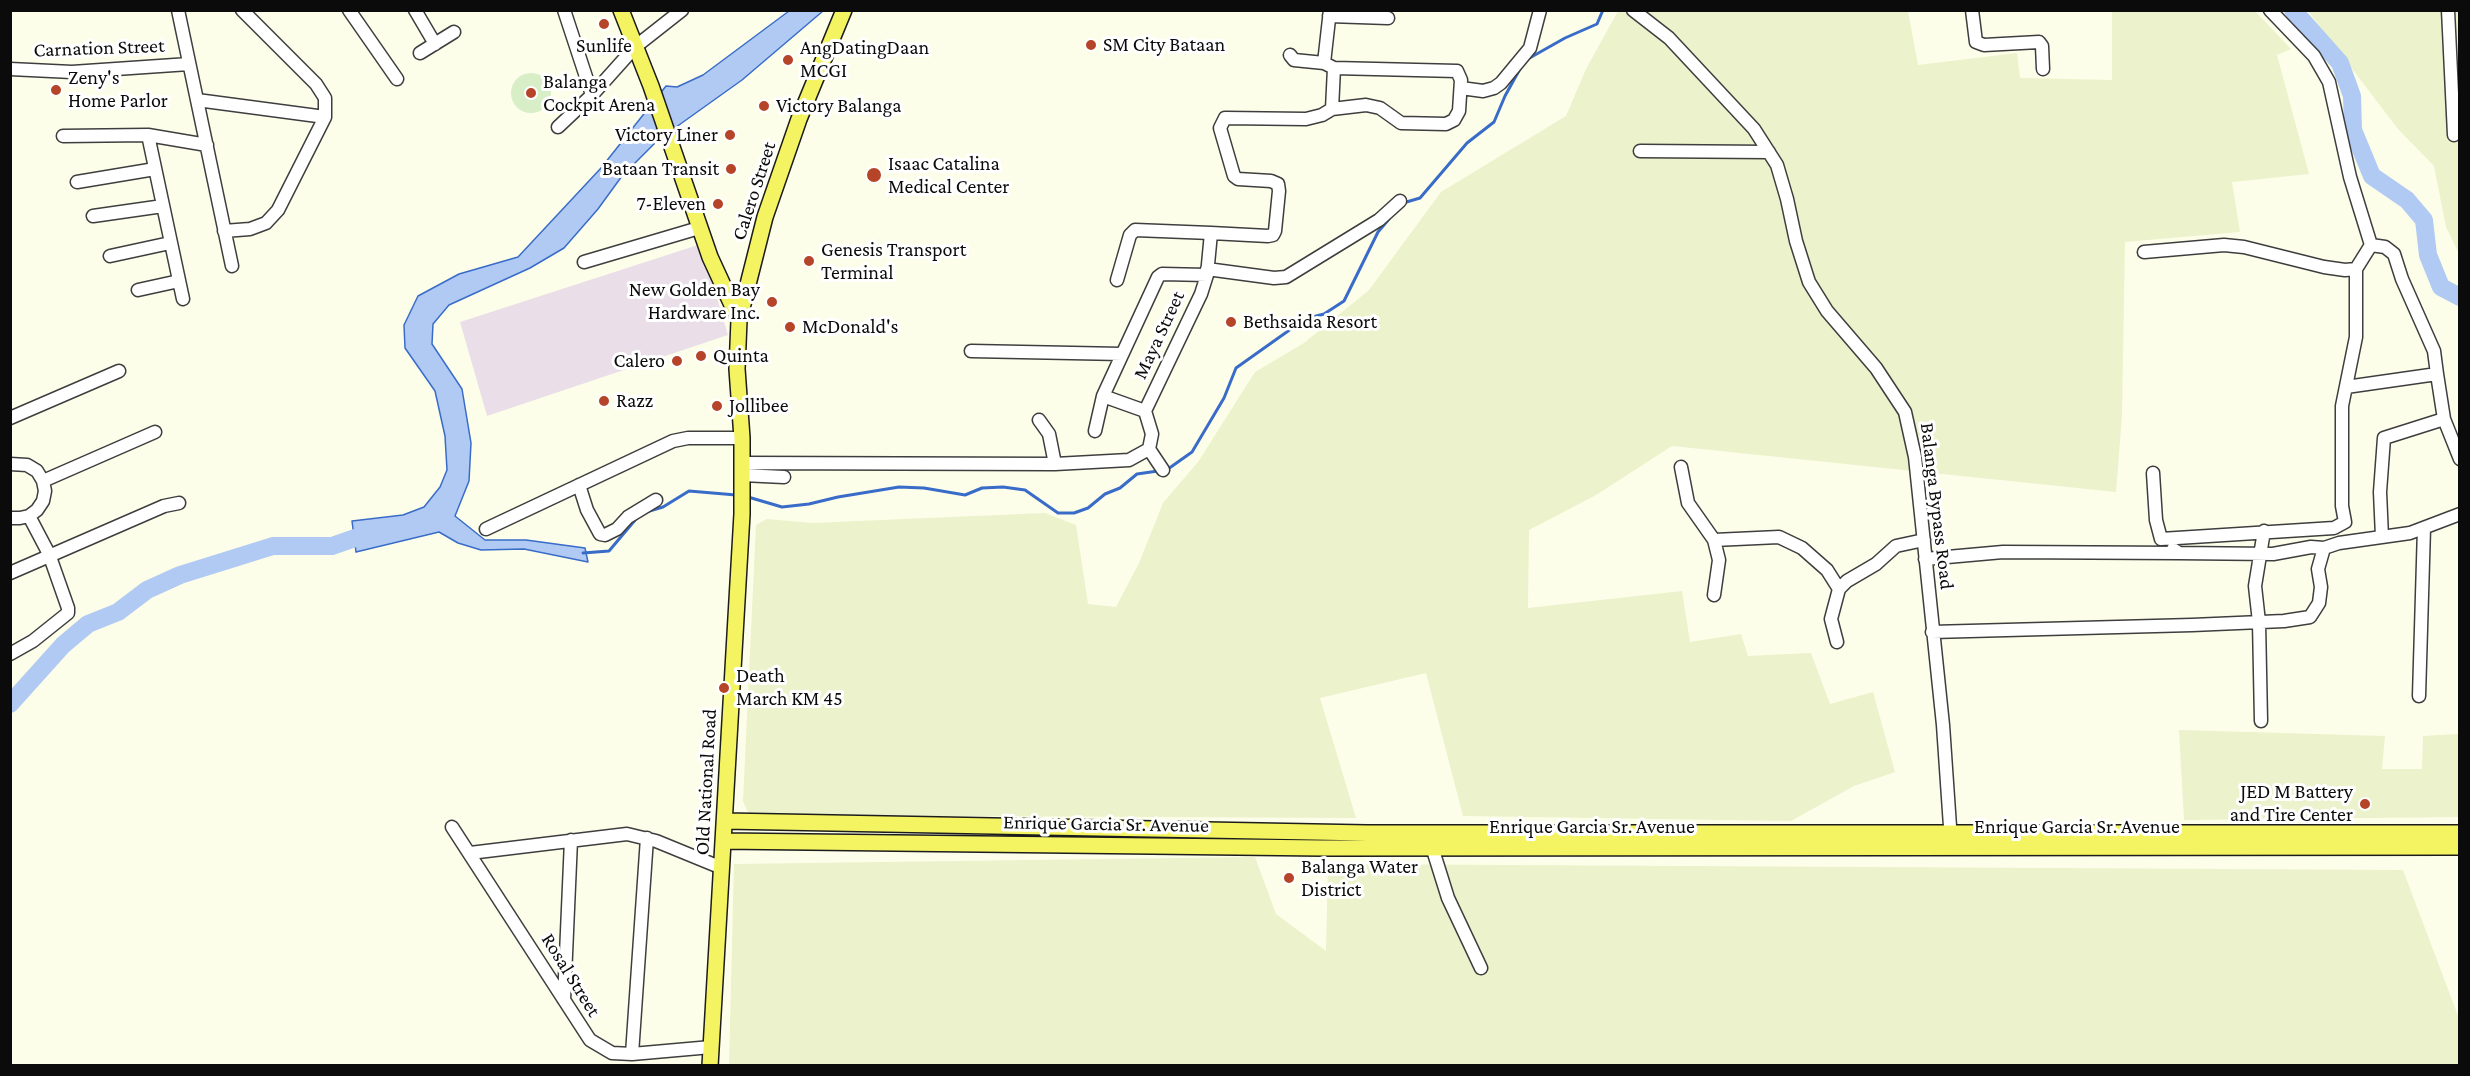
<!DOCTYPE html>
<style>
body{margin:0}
#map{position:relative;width:2470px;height:1076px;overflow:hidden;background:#fdfee9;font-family:"Crimson Pro",serif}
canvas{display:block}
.frame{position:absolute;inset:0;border:12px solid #0b0b0b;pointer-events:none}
</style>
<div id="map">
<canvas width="2470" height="1076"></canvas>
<div class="frame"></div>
</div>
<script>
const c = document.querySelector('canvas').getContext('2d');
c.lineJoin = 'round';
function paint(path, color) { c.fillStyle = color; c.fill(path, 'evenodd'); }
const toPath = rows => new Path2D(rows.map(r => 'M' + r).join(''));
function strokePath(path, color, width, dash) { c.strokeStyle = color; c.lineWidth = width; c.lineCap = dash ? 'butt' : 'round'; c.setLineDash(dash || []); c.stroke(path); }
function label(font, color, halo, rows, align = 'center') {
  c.font = font + ' "Crimson Pro",serif'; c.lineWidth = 6; c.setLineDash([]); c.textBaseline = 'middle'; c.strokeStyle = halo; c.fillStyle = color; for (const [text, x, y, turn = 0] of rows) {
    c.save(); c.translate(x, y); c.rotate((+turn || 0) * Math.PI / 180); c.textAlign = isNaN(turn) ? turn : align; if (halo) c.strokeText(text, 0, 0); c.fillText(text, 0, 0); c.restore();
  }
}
const industrial = toPath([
 [701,244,728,335,487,416,460,322]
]);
const farmland = toPath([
 [1618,11,1908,11,1918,65,2017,53,2020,78,2112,80,2112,11,2255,11,2291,49,2277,55,2309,174,2232,182,2240,232,2125,242,2122,415,2116,492,1672,446,1596,495,1529,530,1528,608,1682,591,1690,642,1741,634,1748,656,1811,653,1830,704,1873,692,1895,772,1854,786,1791,821,1463,816,1426,673,1320,698,1356,818,749,815,743,801,756,525,767,519,812,523,1045,513,1076,525,1088,604,1116,607,1139,563,1163,503,1198,462,1255,372,1304,343,1369,290,1441,192,1566,116,1586,69],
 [2308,11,2459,11,2459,254,2446,227,2434,166,2398,129],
 [2179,730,2385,736,2382,769,2422,769,2423,736,2459,734,2459,817,2184,820],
 [1255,857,1276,914,1326,951,1328,864,2403,870,2460,1021,2459,1066,729,1066,734,864]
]);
const pitch = toPath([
 '511 93a20 20 0 1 1 40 0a20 20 0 1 1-40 0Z'
]);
const water = toPath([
 [789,11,823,11,742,80,658,140,622,176,598,209,564,248,530,268,449,305,433,324,432,344,462,389,471,443,469,481,455,516,485,540,526,540,585,548,588,562,524,549,481,550,458,543,439,532,356,552,352,521,403,515,424,507,440,487,447,470,445,436,435,391,405,348,404,325,418,296,459,274,518,257,601,168,666,86,677,87,703,75,789,11]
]);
const stream = toPath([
 [1526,60,1565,38,1597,24,1603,10],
 [1403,203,1420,198,1467,143,1494,122,1505,96,1521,67],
 [1168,469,1192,452,1224,398,1236,368,1305,319,1324,314,1344,301,1378,232,1389,219],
 [748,497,782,507,809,504,838,497,899,487,924,488,965,495,982,488,1003,487,1025,490,1058,513,1074,513,1088,508,1105,494,1120,488,1137,474,1158,471],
 [646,512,663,507,689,491,736,495],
 [583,553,609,551,636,519]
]);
const river = toPath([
 [2293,10,2340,63,2352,96,2353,130,2372,176,2407,200,2424,220,2428,255,2441,287,2460,297],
 [10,704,63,645,88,624,118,612,147,590,180,575,273,546,332,546,355,538,378,536]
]);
const minor = toPath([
 [178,10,232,266],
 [349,10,397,79],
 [415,10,435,44],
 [564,10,592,95],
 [1633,10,1669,38,1754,129,1777,165,1787,199,1796,241,1809,282,1827,311,1876,368,1905,412,1915,457,1943,725,1951,841],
 [1972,10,1976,42,1984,45,2039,42,2042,46,2043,69],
 [2448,10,2454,135],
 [1329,16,1388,18],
 [420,53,454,32],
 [1290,55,1294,60,1324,63],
 [10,69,72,72,189,64],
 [1461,88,1483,91,1494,88,1501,83,1530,48,1540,10],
 [197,100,325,117],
 [1332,109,1334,68],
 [558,127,592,95,635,47,682,10],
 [148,135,183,299],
 [63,136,148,135,207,145],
 [1640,151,1769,152],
 [77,182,155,169],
 [93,216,163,206],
 [224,231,250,229,266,223,278,210,325,117,325,98,316,84,242,10],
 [2371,245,2385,247,2394,254,2402,279,2434,351,2437,374],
 [2144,252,2224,245,2244,247,2324,267,2345,270,2356,269],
 [110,256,170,243],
 [584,262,699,228],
 [1207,269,1274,278,1286,277,1379,220,1400,201],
 [1117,280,1130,235,1135,230,1211,233],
 [138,290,179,281],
 [971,351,1122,354],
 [2346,387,2437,374,2444,419,2460,459],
 [1103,396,1145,411],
 [1145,411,1201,294,1207,275,1211,233,1268,236,1273,235,1275,231,1279,191,1278,184,1271,181,1238,179,1234,176,1220,128,1225,118,1306,119,1322,115,1332,109,1366,105,1380,108,1401,123,1446,124,1454,120,1459,111,1461,80,1457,71,1334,68,1324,63,1330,10],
 [10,418,119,371],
 [1039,420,1049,434,1055,464],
 [1095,431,1103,396,1158,277,1162,274,1207,275],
 [1149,449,1163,470],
 [742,463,1055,464,1129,460,1149,449,1152,434,1145,411],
 [10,464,27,465,37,471,43,481,45,491,43,501,37,510,29,516,20,518,10,518],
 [1681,467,1688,503,1714,540],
 [2153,473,2156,520,2161,539,2334,528,2345,522,2342,506,2342,406,2356,337,2356,269,2371,245,2350,177,2329,82,2314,56,2270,10],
 [742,475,784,477],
 [43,481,155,432],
 [579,485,587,510,600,534,605,535,617,529,628,517,656,500],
 [486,529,673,441,688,438,742,438],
 [2382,537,2380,492,2384,438,2444,419],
 [2173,549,2179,553,2273,554,2311,547,2324,548],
 [1925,559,2003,552,2179,553],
 [10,573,164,506,179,503],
 [1714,595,1719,560,1714,540,1779,537,1802,548,1827,570,1839,589],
 [1932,632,2192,625,2284,621,2310,617,2319,603,2321,587,2318,569,2324,548,2339,543,2410,533,2460,514],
 [1837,642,1831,619,1839,589,1847,581,1876,564,1896,546,1924,540],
 [10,654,33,641,68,613,68,608,49,554,29,516],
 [2419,696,2424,528],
 [2261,721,2259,622,2255,586,2264,531],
 [452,827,590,1040,612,1053,632,1054,711,1047],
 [1432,847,1448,898,1481,968],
 [470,853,627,834,656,841,722,868],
 [564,1000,571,840],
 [632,1054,647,838]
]);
const major = toPath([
 [621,10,651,86,710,257,739,320],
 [725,821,1367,833,2460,833],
 [723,841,1323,848,2460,847],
 [710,1066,742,514,742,438,737,369,739,320,765,217,799,119,844,10]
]);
const markers = [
 [604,24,6,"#b54429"],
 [1091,45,6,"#b54429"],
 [788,60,6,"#b54429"],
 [56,90,6,"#b54429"],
 [531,93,6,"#b54429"],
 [764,106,6,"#b54429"],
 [730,135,6,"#b54429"],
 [731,169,6,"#b54429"],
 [874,175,8,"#b54429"],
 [718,204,6,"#b54429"],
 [809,261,6,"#b54429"],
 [772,302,6,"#b54429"],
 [1231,322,6,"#b54429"],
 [790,327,6,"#b54429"],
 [701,356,6,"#b54429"],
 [677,361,6,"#b54429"],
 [604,401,6,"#b54429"],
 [717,406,6,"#b54429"],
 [724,688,6,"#b54429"],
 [2365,804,6,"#b54429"],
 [1289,878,6,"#b54429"]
];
const poiNames = [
 ["SM City Bataan",1103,45],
 ["Sunlife",604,46,"center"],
 ["AngDatingDaan",800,48],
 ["MCGI",800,71],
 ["Zeny's",68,78],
 ["Home Parlor",68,101],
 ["Balanga",543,82],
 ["Cockpit Arena",543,105],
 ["Victory Balanga",776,106],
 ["Victory Liner",718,135,"right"],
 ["Isaac Catalina",888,164],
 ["Medical Center",888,187],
 ["Bataan Transit",719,169,"right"],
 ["7-Eleven",706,204,"right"],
 ["Genesis Transport",821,250],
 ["Terminal",821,273],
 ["New Golden Bay",760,290,"right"],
 ["Hardware Inc.",760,313,"right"],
 ["Bethsaida Resort",1243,322],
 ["McDonald's",802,327],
 ["Quinta",713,356],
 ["Calero",665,361,"right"],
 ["Razz",616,401],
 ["Jollibee",729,406],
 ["Death",736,676],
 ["March KM 45",736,699],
 ["JED M Battery",2353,792,"right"],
 ["and Tire Center",2353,815,"right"],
 ["Balanga Water",1301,867],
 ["District",1301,890]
];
const streetNames = [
 ["Carnation Street",99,48,-2],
 ["Calero Street",754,191,-72],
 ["Maya Street",1159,335,-65],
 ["Balanga Bypass Road",1937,506,83],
 ["Old National Road",706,782,-87],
 ["Enrique Garcia Sr. Avenue",1106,824,1],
 ["Enrique Garcia Sr. Avenue",1592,827],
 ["Enrique Garcia Sr. Avenue",2077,827],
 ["Rosal Street",571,975,58]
];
paint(industrial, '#eadfe8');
paint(farmland, '#ecf2cb');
paint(pitch, '#d7eec6');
paint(water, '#b0caf3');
strokePath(water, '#396cc8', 1.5);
strokePath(stream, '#396cc8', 3);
strokePath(river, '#b0caf3', 18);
strokePath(minor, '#3e3e3e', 15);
strokePath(major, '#1c1c1c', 18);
strokePath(minor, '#fff', 12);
strokePath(major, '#f4f463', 15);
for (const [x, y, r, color] of markers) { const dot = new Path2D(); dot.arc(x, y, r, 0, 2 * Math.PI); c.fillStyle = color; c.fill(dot); strokePath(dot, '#fff', 2); }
label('20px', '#0b0b0b', '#fff', poiNames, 'left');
label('20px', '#0b0b0b', '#fff', streetNames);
</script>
